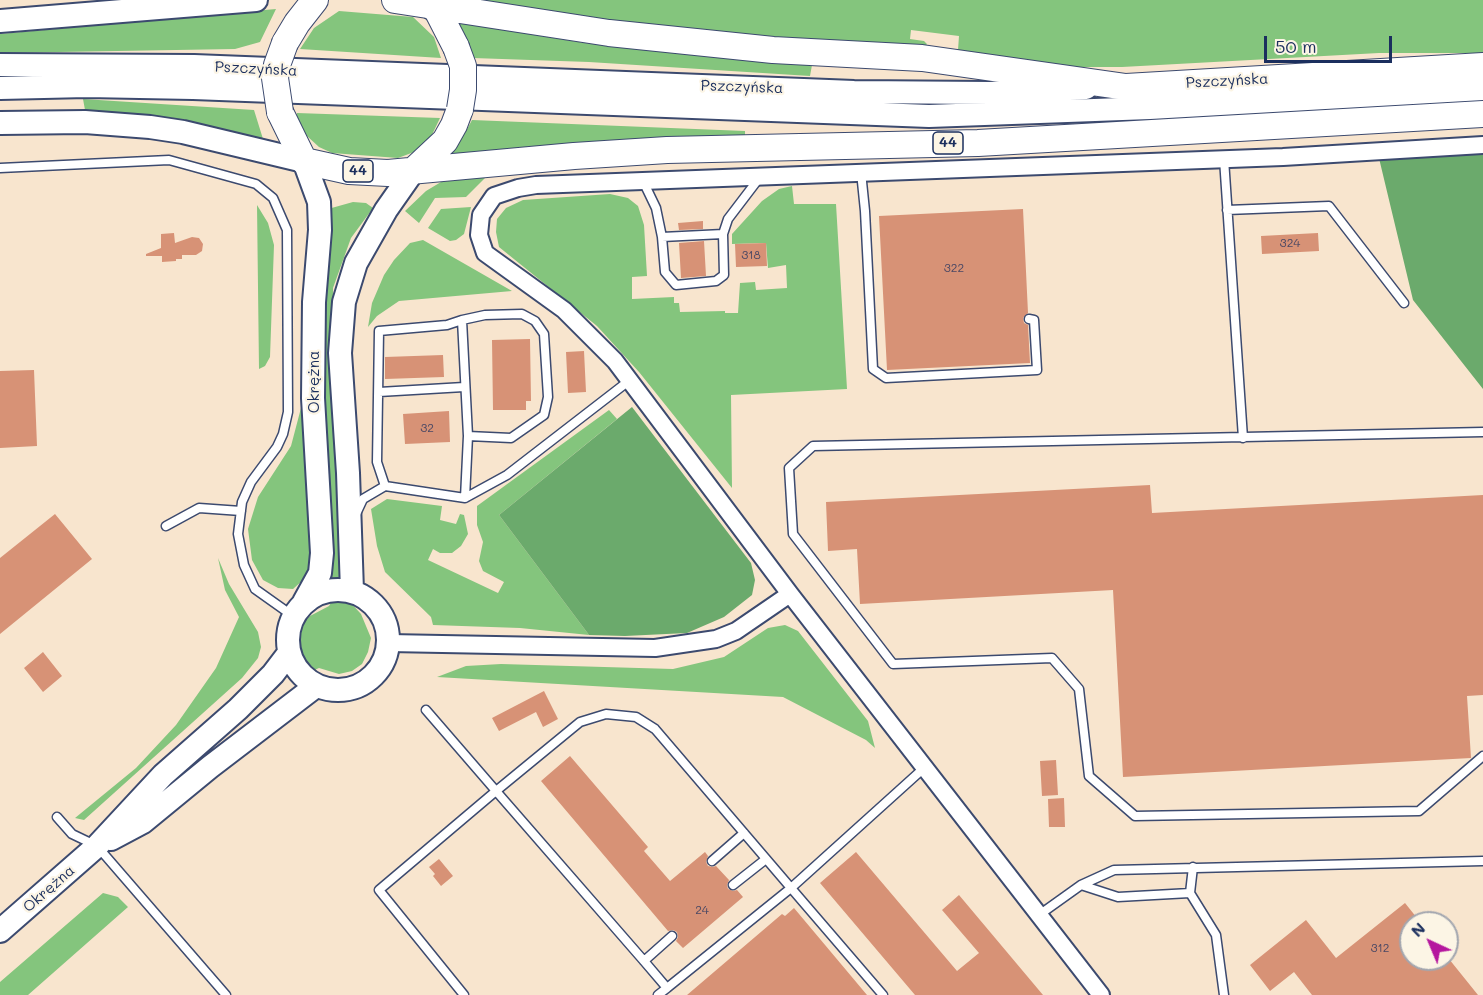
<!DOCTYPE html>
<meta charset="utf-8">
<style>
body{margin:0}
#map{position:relative;width:1483px;height:995px;overflow:hidden;background:#f8e5ce;font-family:Mali,sans-serif}
canvas{display:block}
.north{position:absolute;left:1399px;top:911px;width:60px;height:60px;box-sizing:border-box;background:#fcf5e5;border:2px solid #a2a6af;border-radius:50%;rotate:316deg;font-size:16px;font-weight:700;line-height:24px;text-align:center;color:#1b2f5e}
.north::after{content:'';display:block;margin:auto;width:21px;height:27px;background:#b5179e;clip-path:polygon(50% 0,100% 100%,50% 72%,0 100%)}
.scale{position:absolute;left:1264px;top:36px;width:128px;height:27px;box-sizing:border-box;border:3px solid #1b2f5e;border-top:0;padding-left:8px;font-size:18px;line-height:21px;white-space:nowrap;color:#1b2f5e;-webkit-text-stroke:4px #fcf5e5;paint-order:stroke}
</style>
<div id="map">
<canvas width="1483" height="995"></canvas>
<div class="north">N</div>
<div class="scale">50 m</div>
</div>
<script>
const c = document.querySelector('canvas').getContext('2d');
c.lineJoin = 'round';
function paint(path, color) { c.fillStyle = color; c.fill(path, 'evenodd'); }
const toPath = rows => new Path2D(rows.map(r => 'M' + r).join(''));
function strokePath(path, color, width, dash) { c.strokeStyle = color; c.lineWidth = width; c.lineCap = dash ? 'butt' : 'round'; c.setLineDash(dash || []); c.stroke(path); }
function label(font, color, halo, rows, align = 'center') {
  c.font = font + ' Mali,sans-serif'; c.lineWidth = 4.5; c.setLineDash([]); c.textBaseline = 'middle'; c.strokeStyle = halo; c.fillStyle = color; for (const [text, x, y, turn = 0] of rows) {
    c.save(); c.translate(x, y); c.rotate((+turn || 0) * Math.PI / 180); c.textAlign = isNaN(turn) ? turn : align; if (halo) c.strokeText(text, 0, 0); c.fillText(text, 0, 0); c.restore();
  }
}
const green = toPath([
 [468,0,1483,0,1483,53,1379,53,1122,67,1047,67,964,56,958,50,959,36,911,30,910,39,924,41,927,44,919,53,613,23],
 [276,9,260,42,235,49,0,53,0,34],
 [339,11,413,17,434,37,441,58,300,49,314,28],
 [454,22,585,43,812,65,810,76,589,62,473,58],
 [83,99,254,110,263,139,173,118,85,110],
 [297,113,440,118,430,139,414,152,398,158,332,153,319,147,307,136,296,118],
 [472,120,745,131,745,137,453,158,449,154,465,133],
 [487,176,466,197,435,198,419,223,405,211,426,191,441,182],
 [792,186,794,204,836,204,847,389,731,395,732,488,639,372,597,326,499,247,496,232,497,219,506,208,523,200,610,194,628,198,638,206,644,225,647,276,632,277,632,299,674,297,674,303,679,303,680,312,725,311,725,313,738,313,740,283,755,282,756,290,787,288,786,265,768,268,766,243,732,244,732,234,762,201,779,189],
 [353,202,366,203,373,208,351,238,333,288,340,580,331,580,323,337,328,209],
 [257,205,268,223,274,245,270,357,265,366,259,369],
 [471,207,464,234,456,240,450,241,428,228,441,209],
 [423,240,512,291,399,301,377,316,368,327,372,303,384,275,394,260,410,243],
 [301,408,304,408,313,560,303,580,293,589,278,588,263,580,252,560,248,529,258,497,291,446],
 [609,410,617,419,499,515,589,635,520,628,433,625,431,617,385,572,377,546,371,509,387,499,442,506,440,520,456,524,460,514,464,515,468,534,461,546,452,553,440,553,433,549,428,560,498,593,504,582,483,571,479,561,483,542,477,525,477,506],
 [218,558,229,584,258,632,261,647,258,658,242,678,84,820,75,818,136,768,176,725,216,668,239,617,225,590],
 [339,598,349,601,361,614,371,638,368,652,362,664,352,671,339,674,319,668,310,672,303,664,298,650,297,638,302,624,310,616,329,606,333,599],
 [785,625,798,631,868,721,875,748,866,740,783,697,437,677,466,666,501,664,673,669,724,657,768,628],
 [103,893,118,897,128,907,28,995,0,995,0,982]
]);
const forest = toPath([
 [1483,151,1483,389,1413,300,1378,154],
 [632,407,751,563,755,580,752,595,724,617,687,633,625,636,589,635,499,515]
]);
const building = toPath([
 [1023,209,1028,313,1023,318,1024,323,1028,325,1030,363,887,370,879,216],
 [703,221,703,229,679,230,678,223],
 [174,233,175,243,192,237,199,238,203,244,202,251,196,255,182,255,182,259,176,259,176,261,162,262,162,256,146,256,146,254,161,248,161,234],
 [1318,233,1319,251,1262,254,1261,236],
 [704,241,706,276,681,278,679,243],
 [766,243,767,266,736,267,735,244],
 [530,339,531,401,526,401,526,410,493,410,492,340],
 [584,351,586,392,568,393,566,352],
 [443,355,444,377,385,379,385,357],
 [34,370,37,446,0,448,0,371],
 [449,411,450,442,405,444,403,414],
 [1150,485,1152,513,1483,495,1483,695,1467,696,1471,758,1123,777,1113,590,860,604,857,549,828,551,826,502],
 [55,514,92,559,0,634,0,558],
 [43,652,62,676,43,692,24,668],
 [544,691,558,719,543,727,536,712,499,731,492,718],
 [570,756,648,847,644,851,670,881,705,852,708,856,706,862,708,866,713,867,716,866,729,880,727,885,728,889,733,891,737,890,743,897,683,948,676,941,678,937,677,932,673,930,668,931,541,781],
 [1056,760,1058,795,1042,796,1040,761],
 [1064,798,1065,827,1049,827,1048,799],
 [856,852,957,971,979,953,942,910,959,895,1043,995,915,995,820,883],
 [439,859,453,876,441,886,433,876,435,874,429,867],
 [1405,903,1421,923,1411,923,1411,959,1449,959,1478,995,1312,995,1294,972,1270,991,1250,965,1306,920,1336,958],
 [794,908,867,995,687,995,782,914,785,916]
]);
const lane = toPath([
 [1224,159,1243,438],
 [0,168,169,160,256,184,273,198,287,230,288,412,283,434,277,447,251,482,242,502,238,534,244,565,255,589,293,616],
 [861,172,865,211,873,369,886,378,1037,370,1034,320,1029,319],
 [643,181,656,208,662,237,665,272,676,285,716,281,724,275,723,234,728,219,760,177],
 [1227,210,1329,206,1404,303],
 [662,237,723,234],
 [462,320,485,315,522,314,535,321,544,334,548,397,544,415,511,438,468,436],
 [379,392,464,387],
 [1483,432,813,446,789,468,793,534,893,664,1052,658,1079,689,1089,776,1135,816,1419,811,1483,756],
 [385,486,377,462,379,331,447,325,462,320,468,436,465,498],
 [356,514,363,499,385,486,465,498,507,475,630,380],
 [166,526,199,508,241,511],
 [426,710,496,791,644,961,667,988,791,888,655,729,636,717,606,714,580,722,496,791,379,890,464,995],
 [57,817,72,834,97,846,226,995],
 [712,861,744,833],
 [1193,867,1190,893,1216,935,1224,995],
 [733,885,766,859],
 [1081,885,1118,897,1190,893],
 [1039,915,1081,885,1114,870,1483,861],
 [644,961,672,936],
 [658,995,667,988],
 [883,995,791,888,924,768]
]);
const street = toPath([
 [389,643,655,648,716,639,736,631,790,594],
 [1101,995,790,594,615,361,564,310,485,253,479,235,481,215,494,196,518,188,536,185,1283,157,1483,145]
]);
const secondary = toPath([
 [0,21,256,0],
 [0,65,194,66,854,92,990,93,1086,88],
 [0,88,87,86,193,88,929,116,1150,108,1483,89],
 [0,123,85,122,150,127,183,132,304,161,319,202,320,230,314,302,313,398,322,553,320,573,304,602],
 '288 640a50 50 0 1 1 100 0a50 50 0 1 1-100 0Z',
 [352,591,348,473,340,353,344,302,356,263,386,210,414,170],
 [111,839,143,822,210,767,316,686],
 [0,931,97,846,163,775,238,709,273,674,289,653]
]);
const primary = toPath([
 [395,0,609,33,773,50,922,58,1126,87,1483,66],
 [435,6,456,47],
 [285,43,297,23,315,0],
 [280,112,304,161,349,171,388,173,574,156,667,150,978,143,1483,114],
 [414,170,445,141,454,125,460,109]
]);
const highway = toPath([
 [432,0,435,6]
]);
const primaryBridge = toPath([
 [456,47,463,66,463,90,460,109],
 [280,112,275,78,277,65,285,43]
]);
const numberNames = [
 ["324",1290,243],
 ["318",751,255],
 ["322",954,268],
 ["32",427,428],
 ["24",702,910],
 ["312",1380,948]
];
const shields = [
 [948,143,30],
 [358,171,30]
];
const shieldNames = [
 ["44",948,143],
 ["44",358,171]
];
const streetNames = [
 ["Pszczyńska",256,69,3],
 ["Pszczyńska",1227,81,-3],
 ["Pszczyńska",742,87,2],
 ["Okrężna",314,382,-90],
 ["Okrężna",49,889,-41]
];
paint(green, '#84c57d');
paint(forest, '#6baa6c');
paint(building, '#d79276');
strokePath(lane, '#3c4a6f', 11);
strokePath(street, '#3c4a6f', 20);
strokePath(secondary, '#3c4a6f', 26);
strokePath(primary, '#3c4a6f', 28);
strokePath(highway, '#3c4a6f', 33);
strokePath(lane, '#fff', 8);
strokePath(street, '#fff', 16);
strokePath(secondary, '#fff', 22);
strokePath(primary, '#fff', 26);
strokePath(highway, '#fff', 30);
strokePath(primaryBridge, '#3c4a6f', 28, []);
strokePath(primaryBridge, '#fff', 26);
label('12px', '#4a4864', null, numberNames);
for (const [x, y, w] of shields) { const box = new Path2D(); box.roundRect(x - w / 2, y - 11, w, 22, 4.5); c.fillStyle = '#fcf5e5'; c.fill(box); strokePath(box, '#1b2f5e', 1.5); }
label('bold 14px', '#1b2f5e', null, shieldNames);
label('15px', '#1b2f5e', '#fcf5e5', streetNames);
</script>
